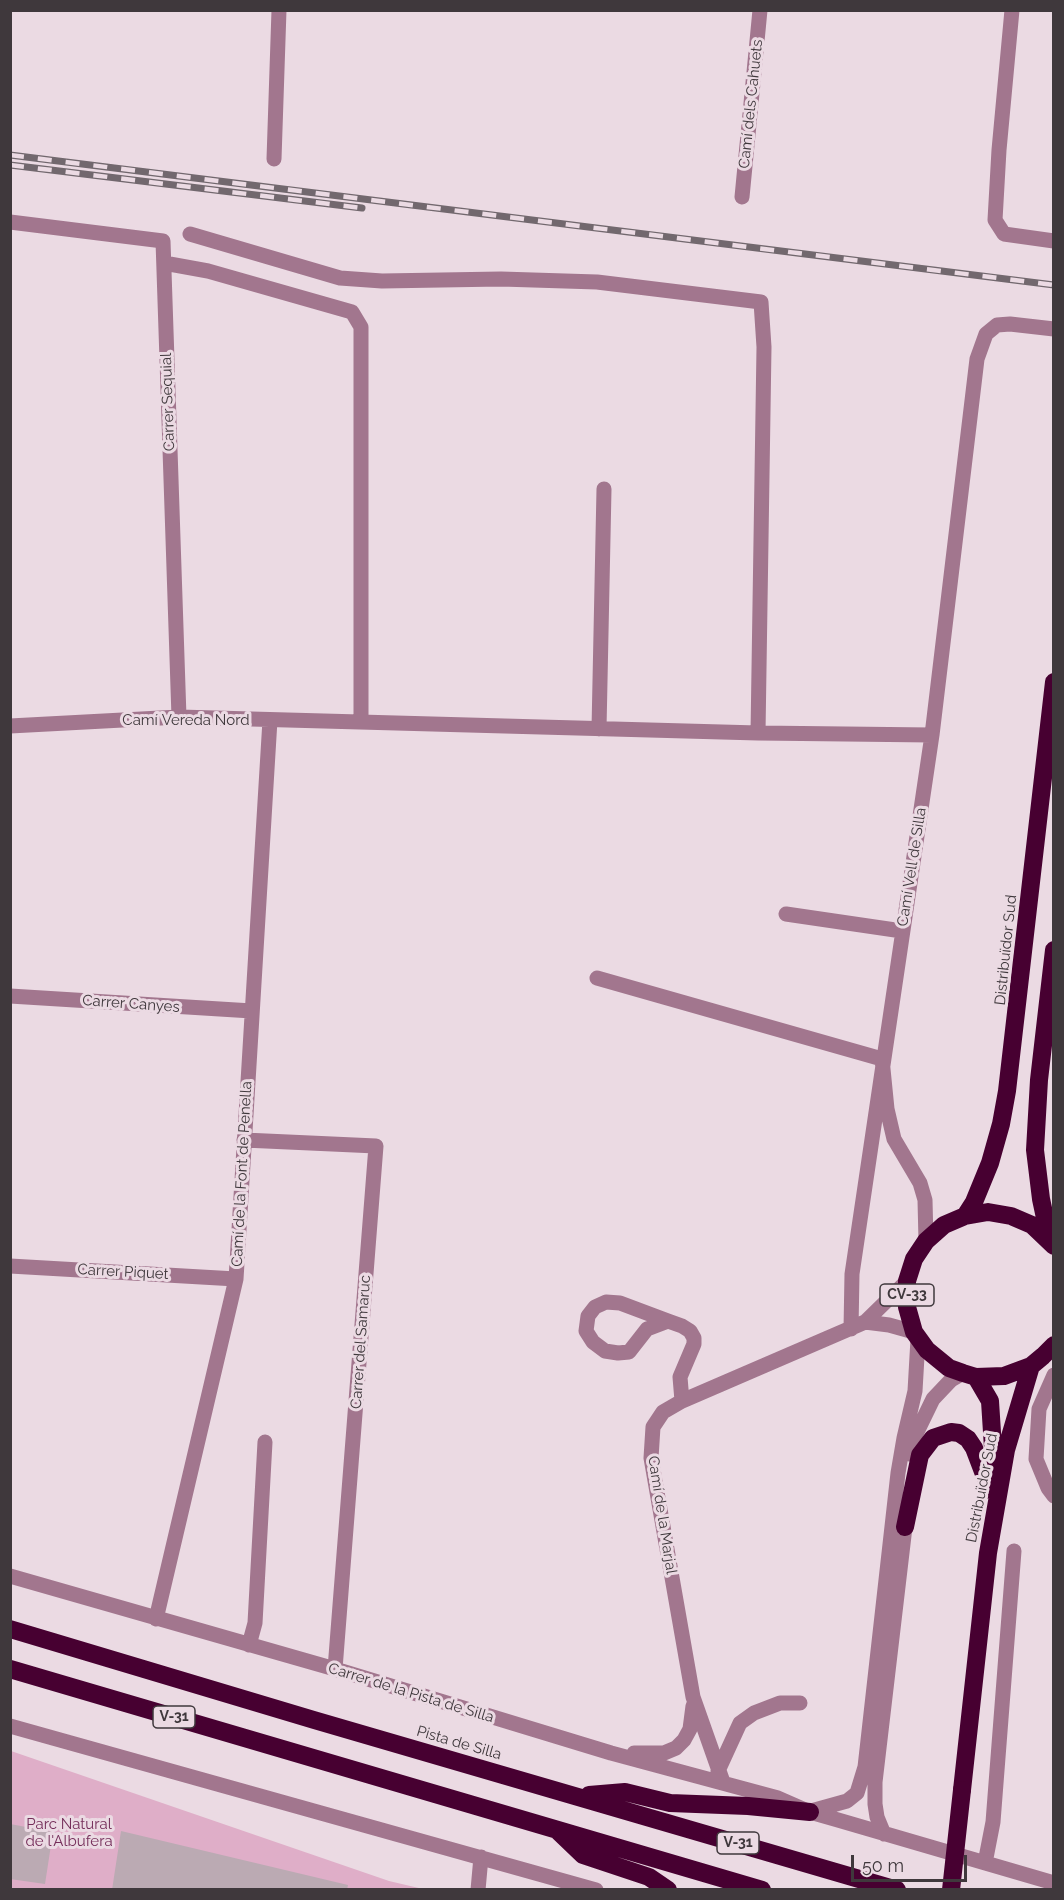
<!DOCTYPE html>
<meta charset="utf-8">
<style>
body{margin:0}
#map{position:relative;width:1064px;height:1900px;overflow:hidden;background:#ebdae3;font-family:Raleway,sans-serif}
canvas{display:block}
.frame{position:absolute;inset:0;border:12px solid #3f383c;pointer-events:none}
.scale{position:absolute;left:851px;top:1855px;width:116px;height:27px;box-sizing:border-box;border:3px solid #3f383c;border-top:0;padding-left:8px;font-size:18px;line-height:21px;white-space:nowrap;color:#3f383c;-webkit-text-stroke:4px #ebdae3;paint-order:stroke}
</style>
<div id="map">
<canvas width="1064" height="1900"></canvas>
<div class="frame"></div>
<div class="scale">50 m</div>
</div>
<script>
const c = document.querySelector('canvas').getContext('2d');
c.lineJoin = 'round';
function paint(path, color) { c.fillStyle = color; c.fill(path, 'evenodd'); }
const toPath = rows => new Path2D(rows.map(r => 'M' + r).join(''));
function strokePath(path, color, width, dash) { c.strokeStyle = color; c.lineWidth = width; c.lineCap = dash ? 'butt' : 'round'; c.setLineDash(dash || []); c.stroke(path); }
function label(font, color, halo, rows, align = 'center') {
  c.font = font + ' Raleway,sans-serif'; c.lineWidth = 6; c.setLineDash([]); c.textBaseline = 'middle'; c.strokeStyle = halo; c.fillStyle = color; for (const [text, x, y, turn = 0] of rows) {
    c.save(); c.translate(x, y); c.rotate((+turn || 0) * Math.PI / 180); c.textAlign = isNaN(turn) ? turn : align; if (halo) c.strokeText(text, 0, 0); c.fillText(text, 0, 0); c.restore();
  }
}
const green = toPath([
 [11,1751,389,1881,423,1889,11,1890]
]);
const building = toPath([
 [10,1824,53,1832,45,1884,10,1879],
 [121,1831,348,1885,347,1890,112,1890]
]);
const minor = toPath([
 [1012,10,999,150,995,220,1004,234,1054,241],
 [274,159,279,10],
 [742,197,760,10],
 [10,222,163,241,179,717],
 [190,234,340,278,382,281,501,279,597,282,761,302,764,347,758,733],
 [164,263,208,271,352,312,361,327,361,721],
 [10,726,179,717,758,733,932,735],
 [599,729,604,489],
 [786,914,902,931],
 [597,978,882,1059,887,1109,894,1139,920,1183,925,1200,926,1241],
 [10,996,252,1011],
 [244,1140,376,1146,335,1669],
 [10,1266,236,1279],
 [907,1281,865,1322,889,1325,914,1332],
 [668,1321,647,1329,629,1352,618,1353,605,1351,593,1342,586,1331,588,1316,595,1307,606,1302,620,1303,668,1321,682,1326,690,1331,694,1338,694,1344,680,1377,682,1401],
 [851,1329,852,1274,932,735,977,359,986,334,997,325,1010,324,1054,329],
 [1054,1375,1039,1409,1036,1459,1048,1488,1054,1496],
 [910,1454,916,1434,933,1399,951,1380,963,1373],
 [10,1576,335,1669,611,1753,778,1798,810,1812,838,1820,1054,1883],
 [156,1619,236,1279,270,720],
 [249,1645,255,1623,265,1442],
 [10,1726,596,1890],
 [634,1753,664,1753,676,1748,684,1740,690,1729,693,1706],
 [718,1771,740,1723,754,1713,780,1703,800,1703],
 [723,1782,693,1697,651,1458,653,1427,663,1412,682,1401,865,1322],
 [811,1811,847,1801,857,1793,865,1767,898,1473,904,1438,915,1391,918,1339],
 [884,1834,877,1817,875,1804,875,1782,905,1527,904,1516],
 [985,1863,993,1822,1014,1551],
 [478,1890,481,1857]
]);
const highway = toPath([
 [965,1216,974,1202,990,1163,1001,1124,1007,1091,1054,682],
 [1050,1241,1041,1199,1035,1150,1039,1080,1054,950],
 [1054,1246,1032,1225,1011,1216,988,1212,965,1216,944,1225,926,1241,914,1259,907,1281,907,1307,914,1332,927,1350,949,1368,963,1373,976,1377,1004,1376,1031,1366,1043,1356,1054,1345],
 [976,1377,990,1401,993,1448,991,1480],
 [905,1527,920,1455,933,1438,951,1432,959,1433,968,1439,974,1448,990,1490],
 [10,1629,314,1720,897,1890],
 [10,1669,762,1890],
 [962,1790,988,1553,1006,1450,1031,1366],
 [589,1795,625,1792,670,1803,748,1806,810,1812],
 [559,1832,583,1855,649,1877,668,1890]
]);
const rail = toPath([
 [10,155,1054,285],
 [10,165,362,208]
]);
const highwayBridge = toPath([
 [951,1890,962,1790]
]);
const shields = [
 [907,1295,54],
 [174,1717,42],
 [738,1843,42]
];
const shieldNames = [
 ["CV-33",907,1295],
 ["V-31",174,1717],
 ["V-31",738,1843]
];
const streetNames = [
 ["Camí dels Cahuets",751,104,-84],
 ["Carrer Sequial",168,402,-92],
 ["Camí Vereda Nord",186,720],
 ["Camí Vell de Silla",912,867,-81],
 ["Distribuïdor Sud",1006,950,-84],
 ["Carrer Canyes",131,1004,4],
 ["Camí de la Font de Penella",242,1174,-87],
 ["Carrer Piquet",123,1272,3],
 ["Carrer del Samaruc",361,1342,-86],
 ["Distribuïdor Sud",982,1488,-79],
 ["Camí de la Marjal",662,1515,81],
 ["Carrer de la Pista de Silla",411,1693,17],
 ["Pista de Silla",459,1743,16]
];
const parkNames = [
 ["Parc Natural",69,1824],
 ["de l'Albufera",69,1841]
];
paint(green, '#dfaec8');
paint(building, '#bbaab3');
strokePath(minor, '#a2768e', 15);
strokePath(highway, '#470031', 18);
strokePath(rail, '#72686e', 7);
strokePath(rail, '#ebdae3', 4.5, [14]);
strokePath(highwayBridge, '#470031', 18);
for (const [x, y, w] of shields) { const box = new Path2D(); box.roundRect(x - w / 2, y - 11, w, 22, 4.5); c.fillStyle = '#ebdae3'; c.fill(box); strokePath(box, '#3f383c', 1.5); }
label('bold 14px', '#3f383c', null, shieldNames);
label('15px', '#3f383c', '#ebdae3', streetNames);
label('15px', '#752e5a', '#ebdae3', parkNames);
</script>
